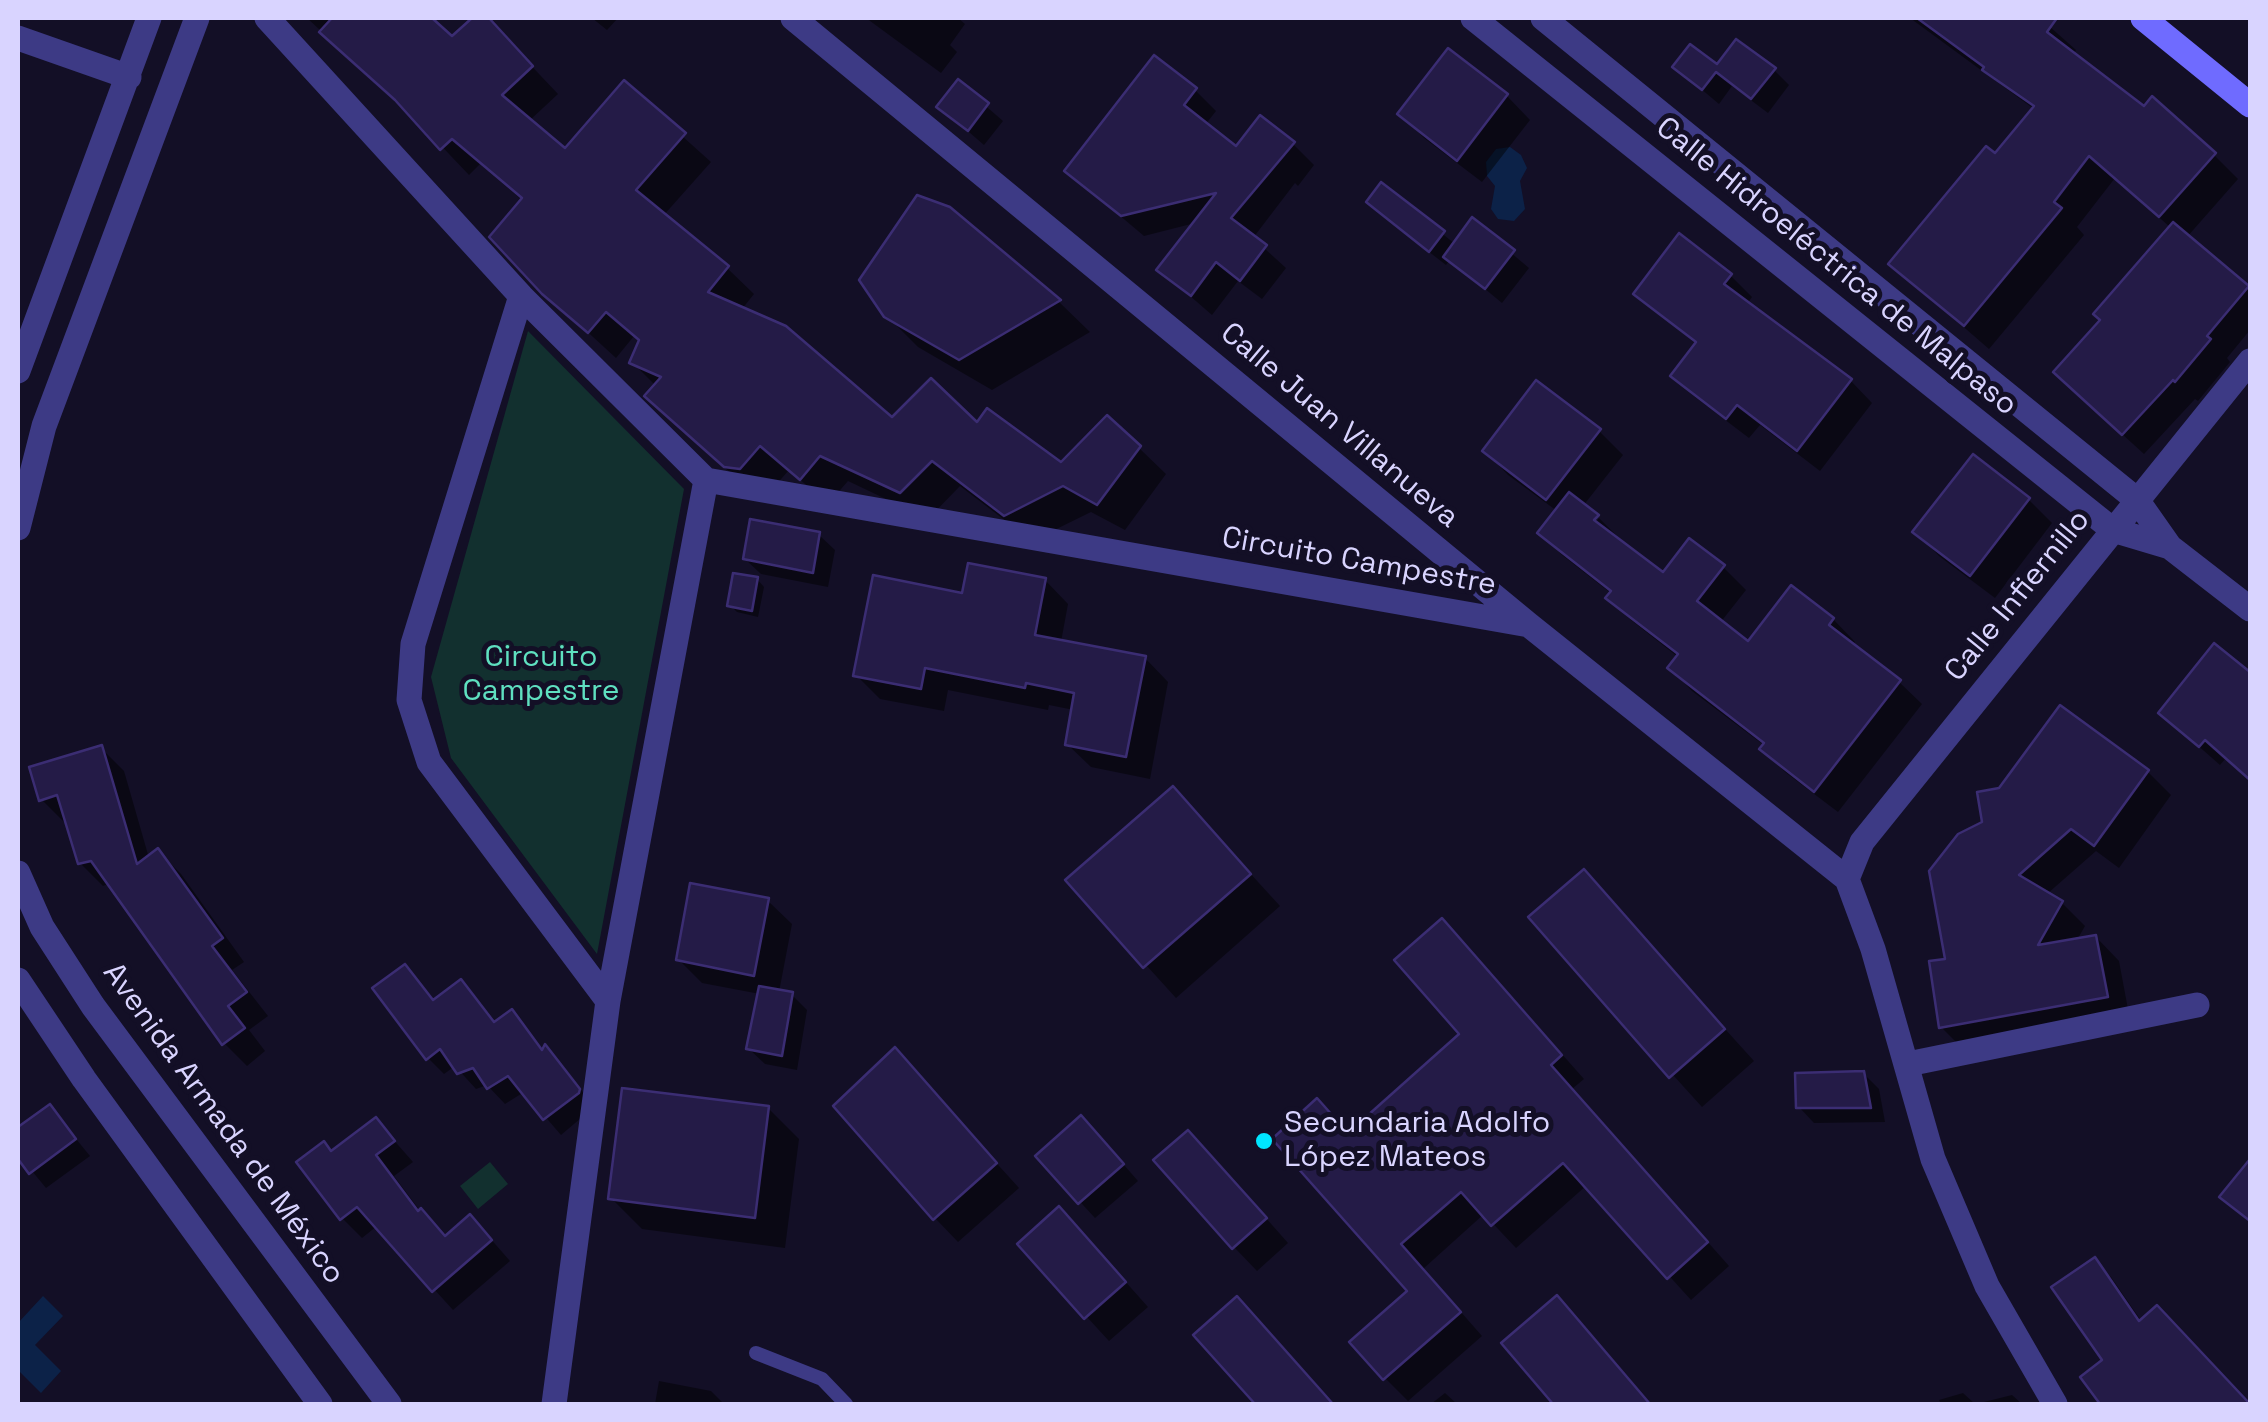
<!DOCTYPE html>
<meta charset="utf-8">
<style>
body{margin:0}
#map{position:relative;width:2268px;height:1422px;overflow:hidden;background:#130f26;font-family:"Space Grotesk",sans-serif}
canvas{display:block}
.frame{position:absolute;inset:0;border:20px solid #d9d4ff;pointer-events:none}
</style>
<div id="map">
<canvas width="2268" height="1422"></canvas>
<div class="frame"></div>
</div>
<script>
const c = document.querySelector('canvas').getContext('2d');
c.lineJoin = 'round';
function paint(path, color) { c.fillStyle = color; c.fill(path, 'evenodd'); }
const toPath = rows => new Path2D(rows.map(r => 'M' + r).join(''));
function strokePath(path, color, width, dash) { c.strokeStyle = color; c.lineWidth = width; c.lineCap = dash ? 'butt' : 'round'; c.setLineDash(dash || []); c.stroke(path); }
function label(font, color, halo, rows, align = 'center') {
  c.font = font + ' "Space Grotesk",sans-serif'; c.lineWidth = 10; c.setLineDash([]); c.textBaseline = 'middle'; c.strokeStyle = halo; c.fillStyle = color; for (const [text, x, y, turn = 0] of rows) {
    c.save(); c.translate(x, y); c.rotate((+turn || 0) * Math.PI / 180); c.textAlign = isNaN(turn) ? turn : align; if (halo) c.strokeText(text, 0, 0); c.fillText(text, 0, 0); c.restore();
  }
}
const green = toPath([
 [528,331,684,489,597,954,451,758,431,677],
 [490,1162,508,1184,478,1209,460,1186]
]);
const water = toPath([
 [1510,147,1521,155,1527,168,1520,181,1525,209,1514,221,1498,219,1491,209,1495,186,1487,176,1486,162,1496,149],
 [43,1296,63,1316,35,1345,61,1371,41,1393,18,1370,18,1323]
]);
const shadow = toPath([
 [307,18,429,18,452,39,476,18,486,18,558,94,529,121,566,152,624,84,711,162,663,216,727,268,754,294,742,309,892,421,977,426,1062,465,1139,448,1166,474,1125,530,1091,512,1032,541,960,486,928,519,848,481,828,504,789,470,767,495,753,493,674,422,656,386,632,362,641,342,634,336,616,358,544,292,523,201,480,164,469,175,411,114],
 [592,18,618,18,607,30],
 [866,18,958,18,965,24,950,45,957,52,941,73],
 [1910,18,2040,18,2076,50,2073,55,2144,110,2214,155,2238,179,2187,237,2250,292,2250,330,2227,358,2230,362,2198,401,2195,399,2144,454,2077,393,2103,320,2171,228,2115,178,2077,227,2084,235,1989,349,1891,264,1996,157,2034,109],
 [1448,52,1507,96,1530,120,1482,182,1424,138,1400,114],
 [1675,67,1774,70,1789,85,1768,113,1732,86,1719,104],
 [958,82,1003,121,984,145,940,107],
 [1195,90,1216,111,1205,125,1236,150,1293,144,1314,165,1298,186,1295,183,1253,238,1286,268,1262,299,1238,281,1212,315,1159,269,1195,223,1144,236,1067,171],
 [1382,185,1455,244,1473,221,1529,268,1502,303,1450,260,1446,265,1384,217,1369,202],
 [949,209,1059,302,1090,332,992,390,918,347,886,315],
 [1730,275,1752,297,1747,304,1851,381,1872,403,1820,471,1760,425,1749,438,1695,397,1673,375,1697,345,1637,293],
 [1599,431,1623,455,1583,506,1595,516,1589,532,1599,518,1620,539,1618,541,1663,575,1723,567,1746,590,1720,623,1749,644,1833,619,1855,642,1852,646,1899,682,1922,704,1838,812,1785,772,1762,749,1765,746,1692,691,1670,668,1678,657,1631,620,1608,598,1612,594,1562,555,1540,533,1557,511,1508,475,1485,451],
 [2029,500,2052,523,1995,598,1939,556,1916,532],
 [819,535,835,550,828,587,761,574,745,559],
 [757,579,764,587,758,617,737,612,730,605],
 [1045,580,1068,604,1061,642,1145,658,1168,682,1150,779,1091,767,1067,744,1074,710,1049,705,1048,710,948,690,944,711,880,699,856,675,964,595],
 [2215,647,2250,676,2250,780,2226,758,2220,765,2161,713],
 [101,748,124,771,149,858,158,851,181,874,244,962,232,970,268,1016,249,1030,265,1051,247,1066,224,1043,110,883,103,886,80,863,68,821,64,822,41,799],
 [2148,772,2171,795,2119,868,2096,851,2047,894,2062,903,2085,926,2077,940,2096,937,2119,961,2130,1020,1965,1051,1941,1027,1948,961,1932,872],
 [1173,789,1280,906,1176,998,1069,880],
 [1583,872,1754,1061,1702,1107,1531,918],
 [768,901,792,924,779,992,792,995,807,1010,797,1070,765,1064,749,1049,760,994,702,983,678,959],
 [1465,945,1584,1079,1572,1089,1729,1266,1691,1300,1587,1185,1516,1248,1484,1214,1423,1269,1482,1336,1408,1401,1385,1378,1410,1292,1349,1135,1462,1034],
 [405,967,435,1002,461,983,496,1023,512,1012,544,1051,546,1048,561,1063,594,1107,561,1135,524,1092,505,1104,487,1085,476,1089,455,1066,444,1074,428,1058],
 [895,1051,1019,1188,958,1242,935,1218],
 [1863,1073,1879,1089,1885,1122,1814,1123,1799,1107],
 [50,1107,90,1156,46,1188,18,1154,18,1130],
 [768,1108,799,1139,785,1248,642,1229,611,1198],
 [376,1120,413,1162,394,1176,421,1212,446,1238,489,1237,510,1261,453,1310,377,1226,362,1238,342,1218,300,1162,332,1153],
 [1096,1133,1138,1181,1095,1218,1038,1156],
 [1211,1156,1288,1243,1257,1271,1234,1247],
 [1082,1233,1148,1307,1109,1341,1020,1244],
 [2094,1261,2111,1277,2142,1322,2174,1325,2247,1404,2101,1404,2083,1378,2106,1360],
 [1557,1299,1581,1322,1650,1404,1556,1404,1504,1343],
 [659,1381,711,1391,724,1404,655,1404],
 [1445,1393,1457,1404,1431,1404],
 [1963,1393,1975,1404,1941,1404,1939,1400],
 [2012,1395,2022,1404,1976,1404]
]);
const building = toPath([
 [332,18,432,18,452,36,472,18,489,18,533,66,502,95,565,148,624,80,686,133,636,190,729,266,708,292,786,326,892,417,931,378,977,422,987,408,1061,462,1107,415,1141,446,1097,505,1063,486,1004,516,932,461,900,493,820,456,800,480,760,446,740,469,724,467,644,396,661,377,629,363,639,340,606,312,588,333,542,294,489,237,522,198,452,139,440,150,395,100,319,32,332,18],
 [1917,18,2057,18,2047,32,2144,106,2152,96,2216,153,2159,217,2089,156,2054,202,2062,208,1964,326,1888,264,1986,146,1995,153,2034,106,1982,70,1984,67,1917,18],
 [1736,39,1776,68,1751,99,1716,72,1702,90,1672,67,1690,44,1717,64,1736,39],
 [1448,48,1508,94,1457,161,1397,114,1448,48],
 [1154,55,1197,88,1184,105,1236,146,1260,115,1295,142,1231,218,1267,245,1240,281,1216,262,1191,296,1156,270,1216,193,1121,216,1064,171,1154,55],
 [958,79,989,103,968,131,936,107,958,79],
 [1381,182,1445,231,1429,252,1366,202,1381,182],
 [917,195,950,207,1061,300,959,360,884,317,859,280,917,195],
 [1472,217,1515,250,1485,289,1443,257,1472,217],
 [2173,222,2249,286,2207,336,2211,339,2175,382,2173,380,2122,435,2053,372,2100,320,2093,314,2173,222],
 [1679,233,1732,274,1724,284,1852,379,1797,451,1737,405,1726,419,1670,376,1696,342,1633,294,1679,233],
 [1536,380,1601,429,1546,500,1482,451,1536,380],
 [1973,454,2030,498,1970,576,1912,532,1973,454],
 [1569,492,1599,515,1594,520,1663,572,1689,538,1725,565,1697,601,1748,641,1791,585,1834,618,1829,625,1901,680,1814,792,1759,749,1764,743,1667,668,1678,654,1605,598,1611,591,1537,533,1569,492],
 [750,519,820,532,813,573,743,559,750,519],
 [968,563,1046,578,1035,635,1146,656,1126,757,1065,745,1074,693,1026,683,1025,688,925,668,921,689,853,676,873,575,962,593,968,563],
 [733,573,758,577,752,611,727,606,733,573],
 [2214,643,2250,672,2250,780,2205,740,2199,747,2158,713,2214,643],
 [2060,705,2149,770,2094,846,2071,829,2019,875,2063,901,2038,945,2096,935,2108,997,1939,1028,1929,961,1945,959,1929,871,1958,834,1982,822,1977,792,1999,788,2060,705],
 [102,745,137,864,158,848,223,938,212,946,247,992,228,1006,245,1028,222,1045,91,861,78,864,57,795,39,801,29,767,102,745],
 [1173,786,1251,874,1143,968,1065,880,1173,786],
 [1584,869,1725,1029,1669,1078,1528,917,1584,869],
 [690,883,769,898,754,976,676,960,690,883],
 [1442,918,1562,1055,1551,1065,1708,1242,1667,1279,1563,1163,1491,1226,1461,1192,1401,1244,1461,1312,1383,1380,1349,1342,1407,1291,1272,1139,1317,1098,1348,1133,1459,1034,1394,960,1442,918],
 [405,964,433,1000,461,979,494,1022,512,1009,542,1050,545,1044,580,1089,579,1093,543,1120,508,1076,487,1089,473,1068,457,1074,440,1049,426,1060,372,988,405,964],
 [759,986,793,992,782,1056,746,1049,759,986],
 [895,1047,997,1163,933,1220,833,1106,895,1047],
 [1864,1071,1871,1108,1796,1108,1795,1073,1864,1071],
 [622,1088,769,1106,755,1218,608,1199,622,1088],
 [50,1104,76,1139,29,1174,18,1159,18,1127,50,1104],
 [1081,1115,1124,1164,1078,1204,1035,1156,1081,1115],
 [376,1117,395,1141,376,1155,418,1211,421,1208,445,1236,470,1214,492,1240,432,1292,357,1207,340,1220,296,1162,324,1141,331,1151,376,1117],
 [1188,1130,1267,1218,1232,1249,1153,1160,1188,1130],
 [2250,1159,2250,1221,2219,1197,2250,1159],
 [1059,1206,1126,1282,1084,1319,1017,1244,1059,1206],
 [2095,1257,2139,1321,2157,1305,2250,1404,2100,1404,2080,1377,2102,1360,2051,1287,2095,1257],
 [1557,1295,1650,1404,1553,1404,1501,1343,1557,1295],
 [1237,1296,1333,1404,1255,1404,1193,1335,1237,1296]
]);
const service = toPath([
 [756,1353,822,1379,846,1404]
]);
const minor = toPath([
 [267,18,521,296,706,480,1529,625],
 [793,18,1529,625,1847,879],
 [1473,18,2113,530,2170,547],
 [1543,18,2137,500,2170,547,2250,609],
 [18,38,129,77],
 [521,296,413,644,409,700,429,762,608,1001],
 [18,371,149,18],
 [18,528,44,426,197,18],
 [18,873,42,927,93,1006,389,1404],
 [1847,879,1862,842,2250,361],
 [1847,879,1873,949,1933,1159,1987,1286,2055,1404],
 [18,980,84,1079,320,1404],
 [1908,1064,2197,1005],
 [554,1404,608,1001,706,480]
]);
const secondary = toPath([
 [2143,18,2250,105]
]);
const markers = [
 [1264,1141,10,"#00e5ff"]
];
const streetNames = [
 ["Calle Hidroeléctrica de Malpaso",1836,267,39],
 ["Calle Juan Villanueva",1339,426,40],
 ["Circuito Campestre",1359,562,10],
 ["Calle Infiernillo",2018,596,-51],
 ["Avenida Armada de México",223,1124,54]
];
const parkNames = [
 ["Circuito",541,658],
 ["Campestre",541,692]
];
const poiNames = [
 ["Secundaria Adolfo",1284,1124],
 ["López Mateos",1284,1158]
];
paint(green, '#12302f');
paint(water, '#0c2248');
paint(shadow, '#0007');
paint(building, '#241b47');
strokePath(building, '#3b2d73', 2.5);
strokePath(service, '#3d3a85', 14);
strokePath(minor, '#3d3a85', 25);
strokePath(secondary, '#6f6bff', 25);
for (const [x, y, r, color] of markers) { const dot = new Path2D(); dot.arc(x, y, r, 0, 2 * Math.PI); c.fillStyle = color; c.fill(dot); strokePath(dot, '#130f26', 4); }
label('30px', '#d9d4ff', '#130f26', streetNames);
label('30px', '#5fe0c0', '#130f26', parkNames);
label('30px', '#d9d4ff', '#130f26', poiNames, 'left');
</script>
